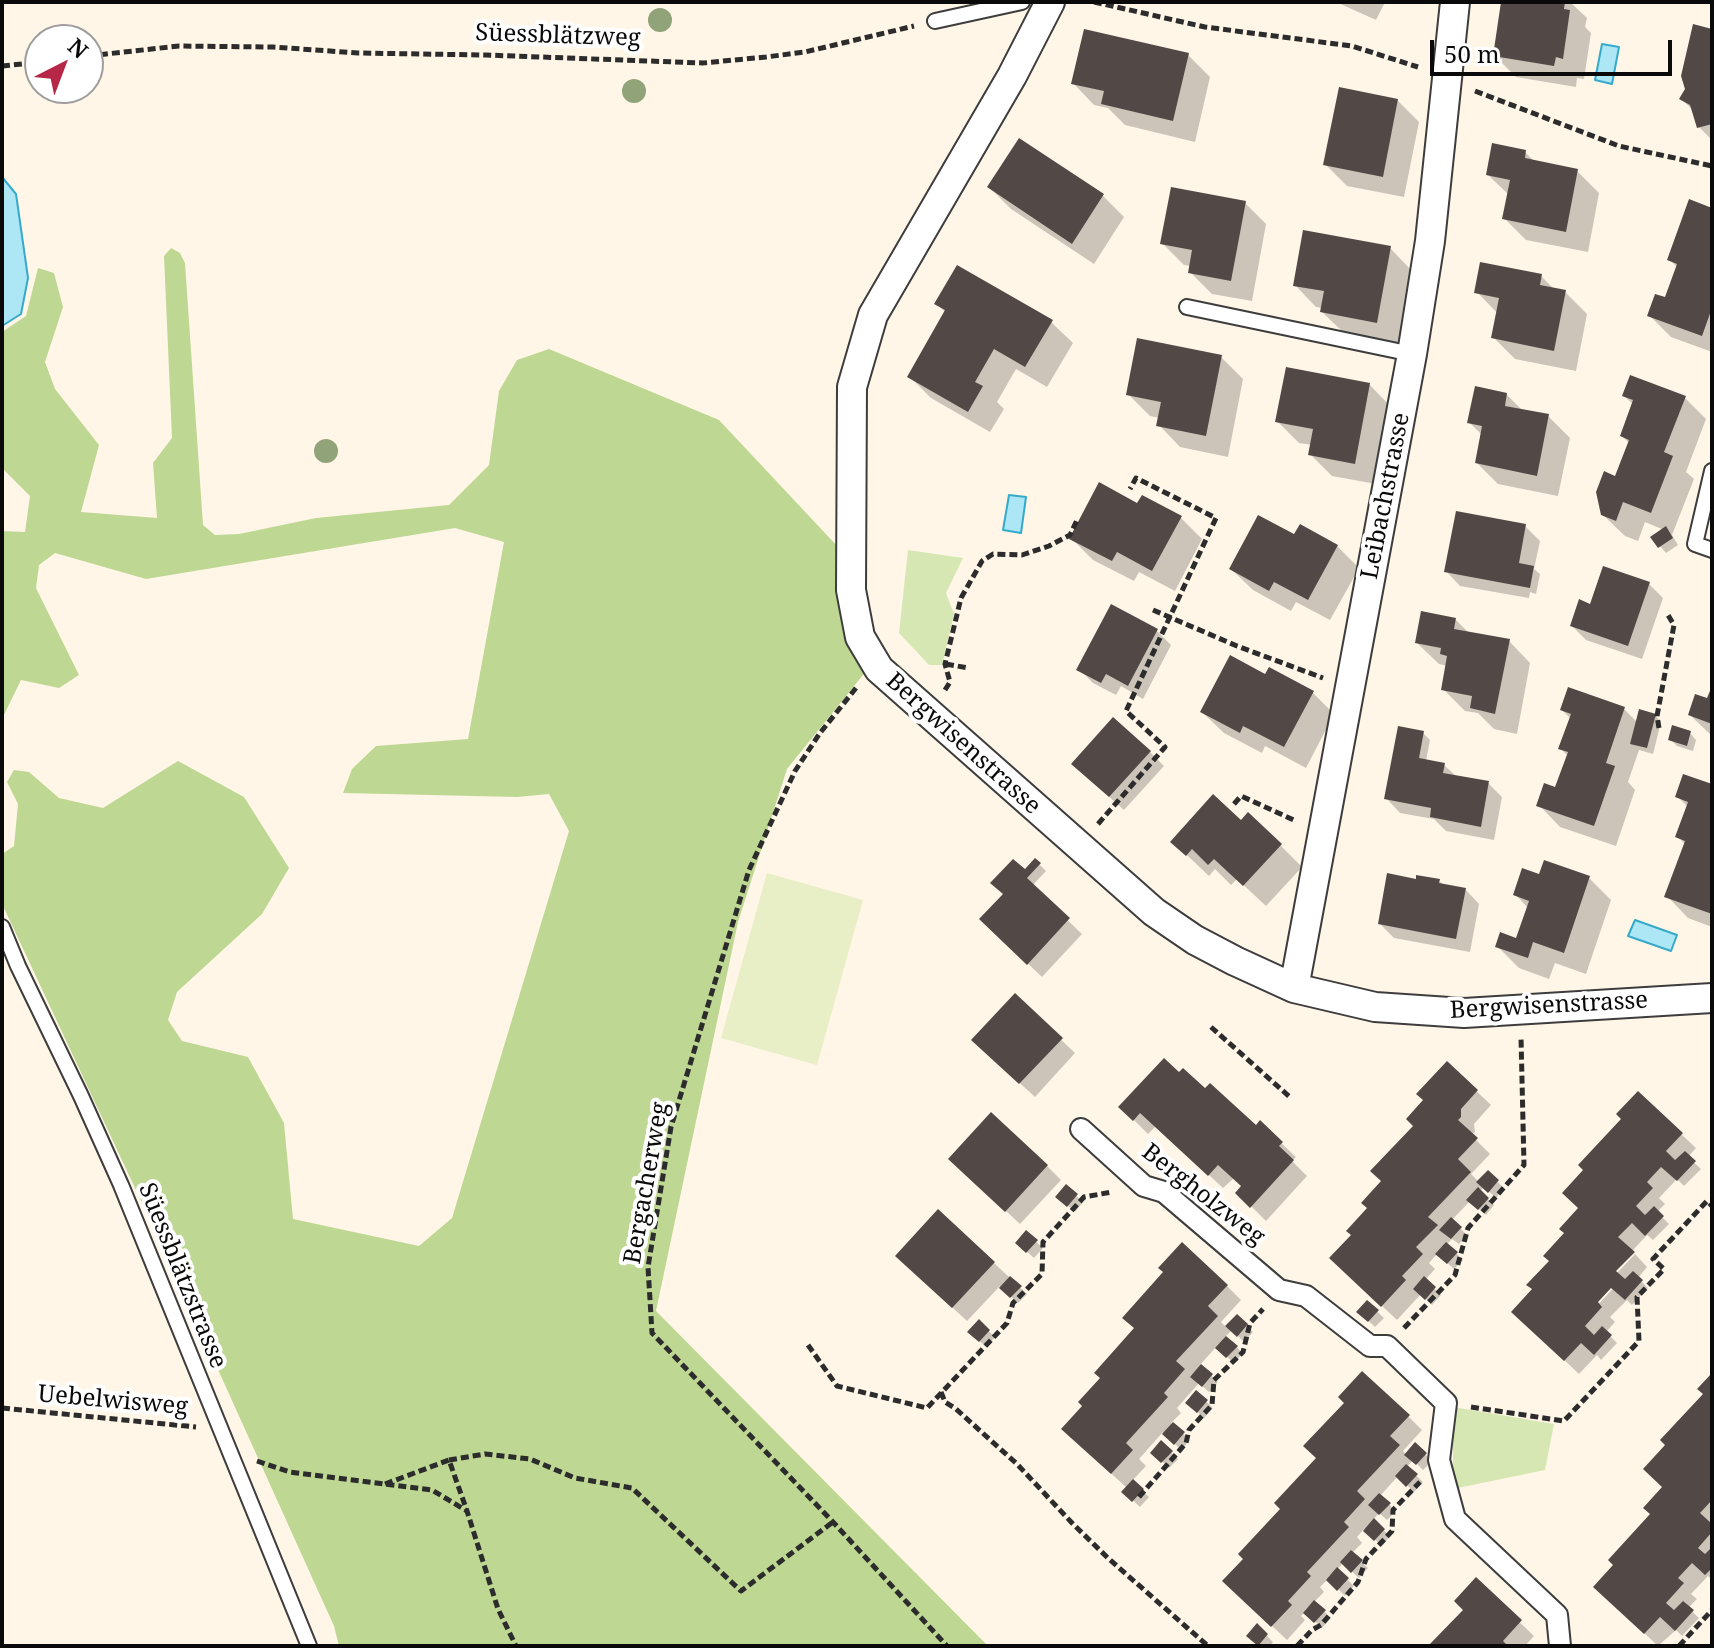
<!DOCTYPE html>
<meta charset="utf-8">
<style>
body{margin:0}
#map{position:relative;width:1714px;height:1648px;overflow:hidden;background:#fff6e7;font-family:"Noto Serif",serif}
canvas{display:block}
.frame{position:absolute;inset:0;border:4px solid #0a0a0a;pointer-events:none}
.north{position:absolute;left:24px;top:24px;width:80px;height:80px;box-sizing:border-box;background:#fff;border:2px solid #9d9d9d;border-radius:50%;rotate:42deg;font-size:22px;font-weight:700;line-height:32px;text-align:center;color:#0a0a0a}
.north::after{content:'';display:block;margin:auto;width:28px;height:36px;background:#b62647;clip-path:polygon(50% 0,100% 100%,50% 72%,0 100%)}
.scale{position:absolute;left:1430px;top:40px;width:242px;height:36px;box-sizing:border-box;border:4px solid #0a0a0a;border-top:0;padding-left:10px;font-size:24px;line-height:28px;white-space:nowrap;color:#0a0a0a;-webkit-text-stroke:6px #fff;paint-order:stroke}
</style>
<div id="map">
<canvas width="1714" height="1648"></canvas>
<div class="frame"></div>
<div class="north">N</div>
<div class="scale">50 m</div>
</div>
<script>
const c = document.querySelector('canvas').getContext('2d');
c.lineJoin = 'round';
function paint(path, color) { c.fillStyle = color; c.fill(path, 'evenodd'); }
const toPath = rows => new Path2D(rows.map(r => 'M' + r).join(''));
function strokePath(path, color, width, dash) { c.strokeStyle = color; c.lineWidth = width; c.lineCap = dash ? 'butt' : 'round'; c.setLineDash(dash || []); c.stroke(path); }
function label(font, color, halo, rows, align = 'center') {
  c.font = font + ' "Noto Serif",serif'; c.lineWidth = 8; c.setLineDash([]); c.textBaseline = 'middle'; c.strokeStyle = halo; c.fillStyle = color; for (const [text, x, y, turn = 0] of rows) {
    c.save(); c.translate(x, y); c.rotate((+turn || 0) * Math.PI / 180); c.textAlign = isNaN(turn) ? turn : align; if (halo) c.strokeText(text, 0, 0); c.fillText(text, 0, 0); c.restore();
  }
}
const green = toPath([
 [908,550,963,558,946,593,954,614,942,665,929,665,899,633],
 [1453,1407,1554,1424,1545,1470,1453,1489]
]);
const forest = toPath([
 [171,248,180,253,185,263,203,525,215,535,239,534,316,518,449,505,489,465,499,391,517,360,549,349,719,420,839,548,867,670,787,769,738,922,656,1311,988,1646,339,1646,334,1626,163,1248,4,908,2,854,14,846,18,804,7,782,14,770,29,772,59,798,103,808,178,761,244,797,289,868,262,914,177,992,168,1020,182,1041,248,1057,284,1123,293,1219,419,1246,452,1218,569,831,549,794,517,797,343,793,352,769,376,746,468,739,504,542,455,528,146,579,55,553,39,565,36,588,79,675,59,688,21,680,2,719,2,531,25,532,30,496,2,468,2,332,26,316,38,268,54,273,63,307,45,362,55,389,99,445,81,512,157,518,153,463,172,438,164,256]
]);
const pitch = toPath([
 [767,873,863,900,817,1065,721,1038]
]);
const water = toPath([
 [1602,44,1619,47,1612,84,1595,80,1602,44],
 [2,177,16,194,28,278,21,314,2,326,2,177],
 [1009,495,1026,497,1021,533,1003,530,1009,495],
 [1635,920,1677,935,1671,951,1628,936,1635,920]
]);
const shadow = toPath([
 [1336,2,1385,2,1376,20],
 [1503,2,1570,2,1587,18,1585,27,1591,33,1584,79,1577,78,1576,87,1516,77,1495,56],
 [1712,31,1712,140,1699,127,1694,111,1681,99],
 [1188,55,1210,77,1195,142,1125,125,1108,108,1094,105,1073,83],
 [1397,100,1419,122,1404,197,1347,186,1325,164],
 [1525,152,1536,163,1577,171,1599,193,1588,252,1526,240,1504,218,1509,195,1488,175],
 [989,187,1103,196,1124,217,1094,264,1011,209],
 [1245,203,1266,224,1252,301,1212,294,1190,272,1191,266,1184,265,1162,243],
 [1712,210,1712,352,1671,337,1649,315,1666,300,1678,268,1669,259],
 [1390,248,1411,270,1398,344,1344,333,1322,312,1323,308,1316,307,1295,285],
 [1541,276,1555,290,1565,292,1587,314,1576,371,1515,359,1494,338,1498,314,1477,292],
 [937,304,1051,322,1073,343,1047,387,1016,369,997,402,1004,409,990,432,931,398,909,376,946,313],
 [1221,357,1243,379,1228,457,1180,447,1159,425,1160,418,1150,416,1128,394],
 [1369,384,1390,406,1376,484,1332,476,1310,454,1312,445,1299,443,1277,421],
 [1506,394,1523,411,1548,416,1570,438,1558,496,1498,484,1477,463,1482,435,1469,422],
 [1624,396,1685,398,1706,419,1686,472,1694,479,1672,535,1678,545,1666,553,1653,538,1664,530,1645,522,1638,541,1625,536,1602,514,1629,443,1622,436,1634,405],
 [1138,506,1181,518,1202,539,1175,591,1139,572,1134,581,1093,560,1072,539],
 [1525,526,1540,541,1534,569,1540,574,1536,594,1530,592,1529,598,1460,586,1446,571],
 [1295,537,1337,546,1359,568,1330,620,1296,602,1291,611,1253,590,1231,569],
 [1649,584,1663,598,1642,659,1586,640,1572,626,1591,606],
 [1456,620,1470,634,1509,641,1530,663,1517,734,1494,729,1478,713,1465,711,1443,689,1447,666,1439,664,1417,643],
 [1157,631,1171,645,1143,699,1121,686,1116,695,1093,683,1079,669],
 [1266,677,1313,693,1334,714,1306,768,1265,746,1262,753,1224,733,1202,712],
 [1712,691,1712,736,1690,715,1708,701],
 [1624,709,1637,722,1655,715,1661,722,1653,754,1639,750,1628,782,1635,790,1616,846,1560,827,1539,805,1557,789,1568,756,1561,749,1571,719,1562,710],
 [1423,733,1430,740,1426,761,1444,765,1457,777,1488,783,1502,797,1494,840,1446,831,1434,819,1400,813,1386,798],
 [1690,733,1696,740,1693,751,1677,746,1670,739],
 [1150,752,1164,766,1124,810,1088,778],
 [1712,787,1712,927,1688,918,1667,896,1685,844,1677,836,1688,807,1677,796],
 [1241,823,1280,845,1302,867,1266,906,1237,879,1231,885,1215,869,1209,876,1173,842],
 [1036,861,1046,871,1032,886,1082,934,1042,977,996,933,1005,894],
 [1540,876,1589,878,1611,900,1586,974,1555,963,1549,979,1519,968,1497,946,1517,940,1528,908,1515,894],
 [1418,881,1439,881,1444,885,1465,889,1479,904,1470,952,1394,938,1380,924],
 [1015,996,1075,1053,1035,1097,988,1054],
 [1447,1063,1491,1105,1474,1124,1475,1132,1471,1135,1490,1154,1471,1174,1479,1182,1488,1173,1504,1188,1496,1198,1484,1187,1480,1191,1494,1205,1486,1215,1470,1201,1452,1220,1467,1235,1459,1244,1452,1239,1447,1244,1463,1260,1454,1269,1437,1254,1429,1263,1435,1269,1425,1280,1441,1295,1432,1305,1421,1294,1397,1320,1346,1272,1353,1235,1415,1126,1426,1101],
 [1179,1074,1256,1128,1260,1123,1296,1157,1292,1161,1307,1176,1266,1221,1238,1193,1244,1187,1234,1178,1223,1188,1156,1126,1148,1134,1121,1107],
 [1681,1134,1696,1148,1688,1157,1701,1169,1684,1186,1677,1179,1659,1198,1665,1204,1657,1212,1669,1224,1653,1240,1647,1235,1612,1273,1617,1273,1635,1254,1647,1267,1638,1278,1648,1288,1632,1305,1627,1300,1610,1317,1615,1322,1606,1332,1617,1343,1601,1360,1597,1355,1579,1374,1513,1312],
 [1618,1277,1621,1280,1592,1311,1589,1308],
 [1047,1166,1061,1180,1020,1224,965,1173],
 [1067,1187,1083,1202,1075,1212,1058,1197],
 [1026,1233,1043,1248,1034,1258,1017,1243],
 [994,1263,1027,1294,1018,1303,1000,1286,967,1321,912,1270],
 [1227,1286,1241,1300,1221,1322,1227,1328,1237,1317,1253,1332,1244,1342,1232,1330,1225,1337,1243,1353,1234,1363,1216,1347,1200,1365,1218,1382,1209,1392,1199,1383,1177,1408,1181,1413,1171,1423,1190,1440,1181,1450,1163,1432,1139,1459,1146,1466,1132,1481,1149,1497,1140,1507,1124,1492,1127,1488,1078,1443],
 [1368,1303,1384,1318,1375,1327,1359,1312],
 [979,1322,995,1337,986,1347,970,1332],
 [1712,1376,1712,1580,1708,1576,1691,1594,1697,1599,1688,1608,1699,1618,1682,1636,1676,1630,1658,1646,1610,1601,1616,1565,1653,1515,1665,1487,1668,1445,1705,1394],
 [1197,1393,1213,1408,1204,1418,1188,1403],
 [1408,1416,1422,1430,1403,1451,1407,1455,1416,1445,1432,1461,1423,1470,1413,1460,1407,1467,1423,1482,1414,1492,1398,1476,1380,1496,1396,1511,1387,1520,1379,1513,1373,1520,1390,1536,1382,1546,1364,1529,1357,1537,1362,1543,1352,1553,1368,1568,1359,1578,1343,1563,1337,1570,1354,1586,1345,1596,1328,1579,1320,1587,1324,1592,1314,1602,1331,1618,1322,1628,1305,1612,1301,1616,1305,1620,1287,1640,1239,1595],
 [1161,1443,1178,1459,1169,1468,1153,1453],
 [1476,1580,1534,1636,1525,1646,1431,1646,1465,1610],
 [1257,1626,1273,1642,1270,1646,1259,1646,1249,1636]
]);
const building = toPath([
 [1501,2,1565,2,1564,9,1570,10,1563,59,1556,57,1554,66,1493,56],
 [1693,24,1712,29,1712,124,1697,128,1690,105,1679,99,1685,89,1681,76],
 [1084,29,1189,53,1173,121,1101,104,1104,91,1071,84],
 [1339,87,1398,99,1383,177,1323,165],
 [1019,138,1104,194,1072,244,987,187],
 [1492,143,1526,150,1525,158,1578,169,1566,232,1502,219,1510,180,1486,175],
 [1171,187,1246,201,1231,281,1188,273,1192,250,1160,244],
 [1689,199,1712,208,1712,308,1702,336,1647,316,1655,294,1665,297,1677,264,1667,260],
 [1303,230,1391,246,1377,323,1320,312,1324,291,1293,286],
 [1480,262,1542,274,1540,285,1566,290,1554,351,1491,338,1499,298,1474,293],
 [957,265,1053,320,1025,367,994,349,975,382,983,386,968,412,907,377,945,310,934,304],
 [1137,338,1222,355,1206,436,1156,426,1161,402,1126,395],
 [1286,367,1370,383,1355,464,1308,455,1313,429,1275,422],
 [1630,375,1686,396,1664,452,1673,456,1651,513,1623,502,1616,521,1601,515,1596,492,1604,471,1615,476,1629,440,1620,436,1633,400,1622,396],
 [1475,386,1507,393,1505,406,1549,414,1537,476,1475,463,1482,426,1467,423],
 [1099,482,1137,503,1142,495,1182,516,1152,571,1117,552,1112,561,1069,539],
 [1456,511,1526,524,1519,563,1534,566,1530,588,1444,572],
 [1258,515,1294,534,1300,524,1338,545,1308,600,1274,582,1269,591,1229,569],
 [1666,526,1673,538,1658,548,1650,537],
 [1603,566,1650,582,1628,646,1570,626,1579,599,1590,604],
 [1111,604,1158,629,1128,686,1106,674,1101,683,1076,670],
 [1421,611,1456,618,1454,629,1510,639,1495,714,1470,708,1472,696,1441,690,1447,656,1440,654,1441,648,1415,643],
 [1230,655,1265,674,1269,667,1314,691,1284,747,1243,726,1240,733,1200,712],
 [1712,686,1712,724,1688,715,1695,694,1707,698],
 [1568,687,1625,707,1606,763,1615,766,1594,826,1536,806,1544,783,1555,787,1568,752,1558,749,1571,714,1560,710],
 [1639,709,1656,714,1647,748,1630,744],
 [1113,717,1151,751,1109,797,1071,764],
 [1672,725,1691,731,1687,746,1668,740],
 [1398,726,1424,731,1419,758,1445,763,1443,773,1489,781,1481,827,1430,817,1431,808,1384,799],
 [1683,774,1712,784,1712,914,1664,897,1685,841,1675,837,1688,802,1675,797],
 [1213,794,1241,820,1248,812,1282,844,1243,886,1214,859,1208,865,1192,849,1186,856,1170,842],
 [1035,858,1041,863,1027,878,1070,918,1027,965,979,919,1003,894,990,883,1013,859,1025,869],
 [1544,860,1590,876,1564,953,1533,942,1528,958,1495,947,1500,932,1516,938,1529,901,1513,895,1522,868,1539,874],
 [1387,873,1416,879,1416,875,1440,879,1439,883,1466,888,1456,939,1378,924],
 [1015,993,1063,1038,1019,1084,971,1040],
 [1164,1058,1179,1072,1183,1068,1205,1088,1210,1083,1256,1125,1260,1120,1283,1142,1279,1146,1294,1160,1250,1208,1235,1193,1241,1186,1218,1165,1208,1176,1140,1113,1133,1121,1118,1107],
 [1447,1061,1478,1090,1461,1109,1461,1117,1458,1120,1478,1138,1458,1159,1471,1172,1428,1217,1438,1225,1416,1247,1423,1254,1402,1276,1406,1280,1381,1307,1329,1258,1351,1235,1346,1231,1367,1208,1361,1203,1381,1181,1370,1171,1413,1126,1406,1119,1423,1100,1416,1094],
 [1638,1091,1683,1133,1666,1151,1675,1160,1685,1151,1696,1161,1677,1181,1661,1167,1647,1182,1653,1188,1636,1206,1645,1215,1654,1206,1664,1216,1645,1236,1632,1223,1618,1237,1635,1252,1616,1271,1625,1279,1633,1271,1643,1280,1625,1300,1611,1288,1598,1302,1602,1307,1585,1326,1594,1335,1602,1326,1612,1335,1594,1355,1581,1343,1564,1361,1511,1312,1532,1289,1526,1285,1549,1261,1543,1256,1564,1233,1559,1229,1578,1208,1562,1193,1583,1170,1578,1165,1621,1119,1616,1114],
 [991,1112,1048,1165,1005,1212,948,1159],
 [1488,1170,1499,1180,1488,1193,1476,1182],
 [1066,1184,1078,1194,1067,1207,1055,1197],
 [1478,1187,1489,1198,1478,1210,1466,1200],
 [938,1209,995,1262,952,1308,895,1256],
 [1451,1217,1462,1227,1451,1239,1439,1230],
 [1026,1230,1038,1240,1026,1253,1015,1243],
 [1182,1242,1228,1285,1208,1306,1218,1316,1176,1361,1185,1369,1164,1393,1168,1397,1126,1443,1133,1450,1111,1474,1061,1429,1082,1406,1078,1402,1100,1378,1094,1373,1134,1328,1122,1318,1163,1272,1158,1268],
 [1446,1242,1458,1252,1447,1264,1435,1254],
 [1010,1276,1022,1286,1010,1298,999,1288],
 [1424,1276,1436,1287,1425,1300,1413,1289],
 [1367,1300,1379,1310,1368,1322,1356,1312],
 [1237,1314,1248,1324,1237,1337,1225,1326],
 [979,1319,990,1330,979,1342,967,1332],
 [1226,1336,1238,1346,1226,1358,1215,1348],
 [1201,1364,1213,1374,1202,1387,1190,1377],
 [1362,1371,1410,1415,1390,1436,1400,1445,1357,1491,1365,1499,1344,1522,1349,1527,1307,1572,1311,1576,1288,1601,1292,1605,1271,1627,1222,1581,1243,1559,1238,1554,1280,1509,1274,1503,1316,1458,1303,1446,1344,1403,1338,1397],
 [1712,1373,1712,1500,1700,1513,1712,1524,1712,1532,1698,1548,1705,1554,1712,1547,1712,1568,1705,1575,1692,1563,1678,1578,1684,1583,1666,1603,1674,1610,1683,1601,1694,1610,1675,1631,1660,1617,1644,1634,1593,1587,1613,1565,1608,1560,1650,1514,1643,1508,1662,1487,1643,1469,1665,1445,1660,1440,1703,1394,1697,1389],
 [1196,1390,1208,1400,1197,1413,1185,1403],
 [1173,1422,1185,1432,1174,1445,1162,1434],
 [1161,1440,1173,1451,1161,1463,1150,1453],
 [1415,1442,1427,1453,1416,1465,1404,1455],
 [1406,1464,1418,1474,1406,1487,1395,1476],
 [1133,1479,1144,1489,1132,1502,1121,1492],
 [1379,1493,1391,1503,1379,1515,1368,1505],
 [1374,1518,1385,1529,1374,1541,1363,1531],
 [1351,1550,1363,1560,1351,1573,1340,1562],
 [1337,1567,1349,1578,1337,1591,1326,1580],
 [1476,1577,1522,1620,1503,1641,1508,1646,1428,1646,1463,1610,1454,1601],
 [1314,1600,1326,1610,1314,1623,1303,1613],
 [1257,1623,1268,1634,1258,1646,1246,1636]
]);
const path = toPath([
 [1094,2,1205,27,1352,46,1418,67],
 [88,56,179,46,273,47,358,53,486,55,703,63,766,57,805,52,914,26],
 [2,66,40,62],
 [1475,91,1619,146,1712,166],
 [1153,610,1237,646,1323,678],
 [946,664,968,668],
 [856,688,820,733,795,771,749,870,671,1127,648,1267,652,1333,833,1522,947,1646],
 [945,690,950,682,945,664,961,598,982,561,993,554,1022,555,1049,546,1070,535,1077,520],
 [1659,728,1657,716,1674,625,1668,615],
 [1234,804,1241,796,1296,821],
 [1098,824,1165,747,1126,711,1216,518,1136,478,1130,489],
 [1211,1027,1291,1098],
 [1404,1328,1455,1275,1468,1228,1524,1165,1521,1037],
 [808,1345,837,1386,927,1408,1007,1323,1013,1303,1042,1274,1043,1242,1084,1197,1112,1192],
 [941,1392,945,1402,956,1409,1017,1464,1073,1524,1109,1559,1208,1646],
 [1471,1407,1564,1421,1639,1341,1637,1297,1664,1269,1653,1259,1707,1201,1712,1206],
 [2,1408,196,1427],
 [449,1460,485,1454,530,1459,575,1478,632,1488,741,1591,833,1522],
 [257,1461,290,1472,432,1490,467,1511,498,1609,516,1646],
 [385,1484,449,1460,467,1511],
 [1139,1497,1186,1443,1189,1430,1212,1405,1214,1380,1243,1352,1250,1323,1263,1309],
 [1297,1646,1312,1630,1321,1625,1358,1582,1366,1559,1392,1531,1393,1510,1420,1482],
 [1679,1646,1712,1610]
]);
const service = toPath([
 [935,21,1022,2],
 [1187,307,1412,354],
 [1712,471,1695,544,1712,550],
 [2,927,18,966,81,1096,121,1185,309,1646]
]);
const pedestrian = toPath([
 [1081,1129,1144,1186,1164,1192,1279,1290,1306,1296,1370,1346,1387,1346,1446,1403,1439,1460,1455,1519,1557,1615,1560,1646]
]);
const minor = toPath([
 [1050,2,1012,76,873,315,852,387,851,590,860,637,879,669,1154,912,1195,940,1235,961,1294,988,1375,1007,1464,1013,1712,998],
 [1294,988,1412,354,1430,241,1455,2]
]);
const trees = [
 [660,20],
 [634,91],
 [326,451]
];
const streetNames = [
 ["Süessblätzweg",558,36,2],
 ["Leibachstrasse",1386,496,-79],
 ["Bergwisenstrasse",963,744,42],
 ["Bergwisenstrasse",1549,1006,-3],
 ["Bergacherweg",647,1183,-80],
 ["Bergholzweg",1203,1195,38],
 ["Süessblätzstrasse",182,1276,68],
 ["Uebelwisweg",113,1401,5]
];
paint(green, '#d7e7b3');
paint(forest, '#bed793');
paint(pitch, '#e8eec5');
paint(water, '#ade7f5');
strokePath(water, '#36aaca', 2);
paint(shadow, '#0003');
paint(building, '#524947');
strokePath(service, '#3d3d3d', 18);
strokePath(pedestrian, '#3d3d3d', 24);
strokePath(minor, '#3d3d3d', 32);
strokePath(path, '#2c2c2c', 5, [8, 4]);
strokePath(service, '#fff', 14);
strokePath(pedestrian, '#fff', 20);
strokePath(minor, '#fff', 28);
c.fillStyle = '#91a378';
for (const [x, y] of trees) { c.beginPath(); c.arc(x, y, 12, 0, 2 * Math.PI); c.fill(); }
label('24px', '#0a0a0a', '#fff', streetNames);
</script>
